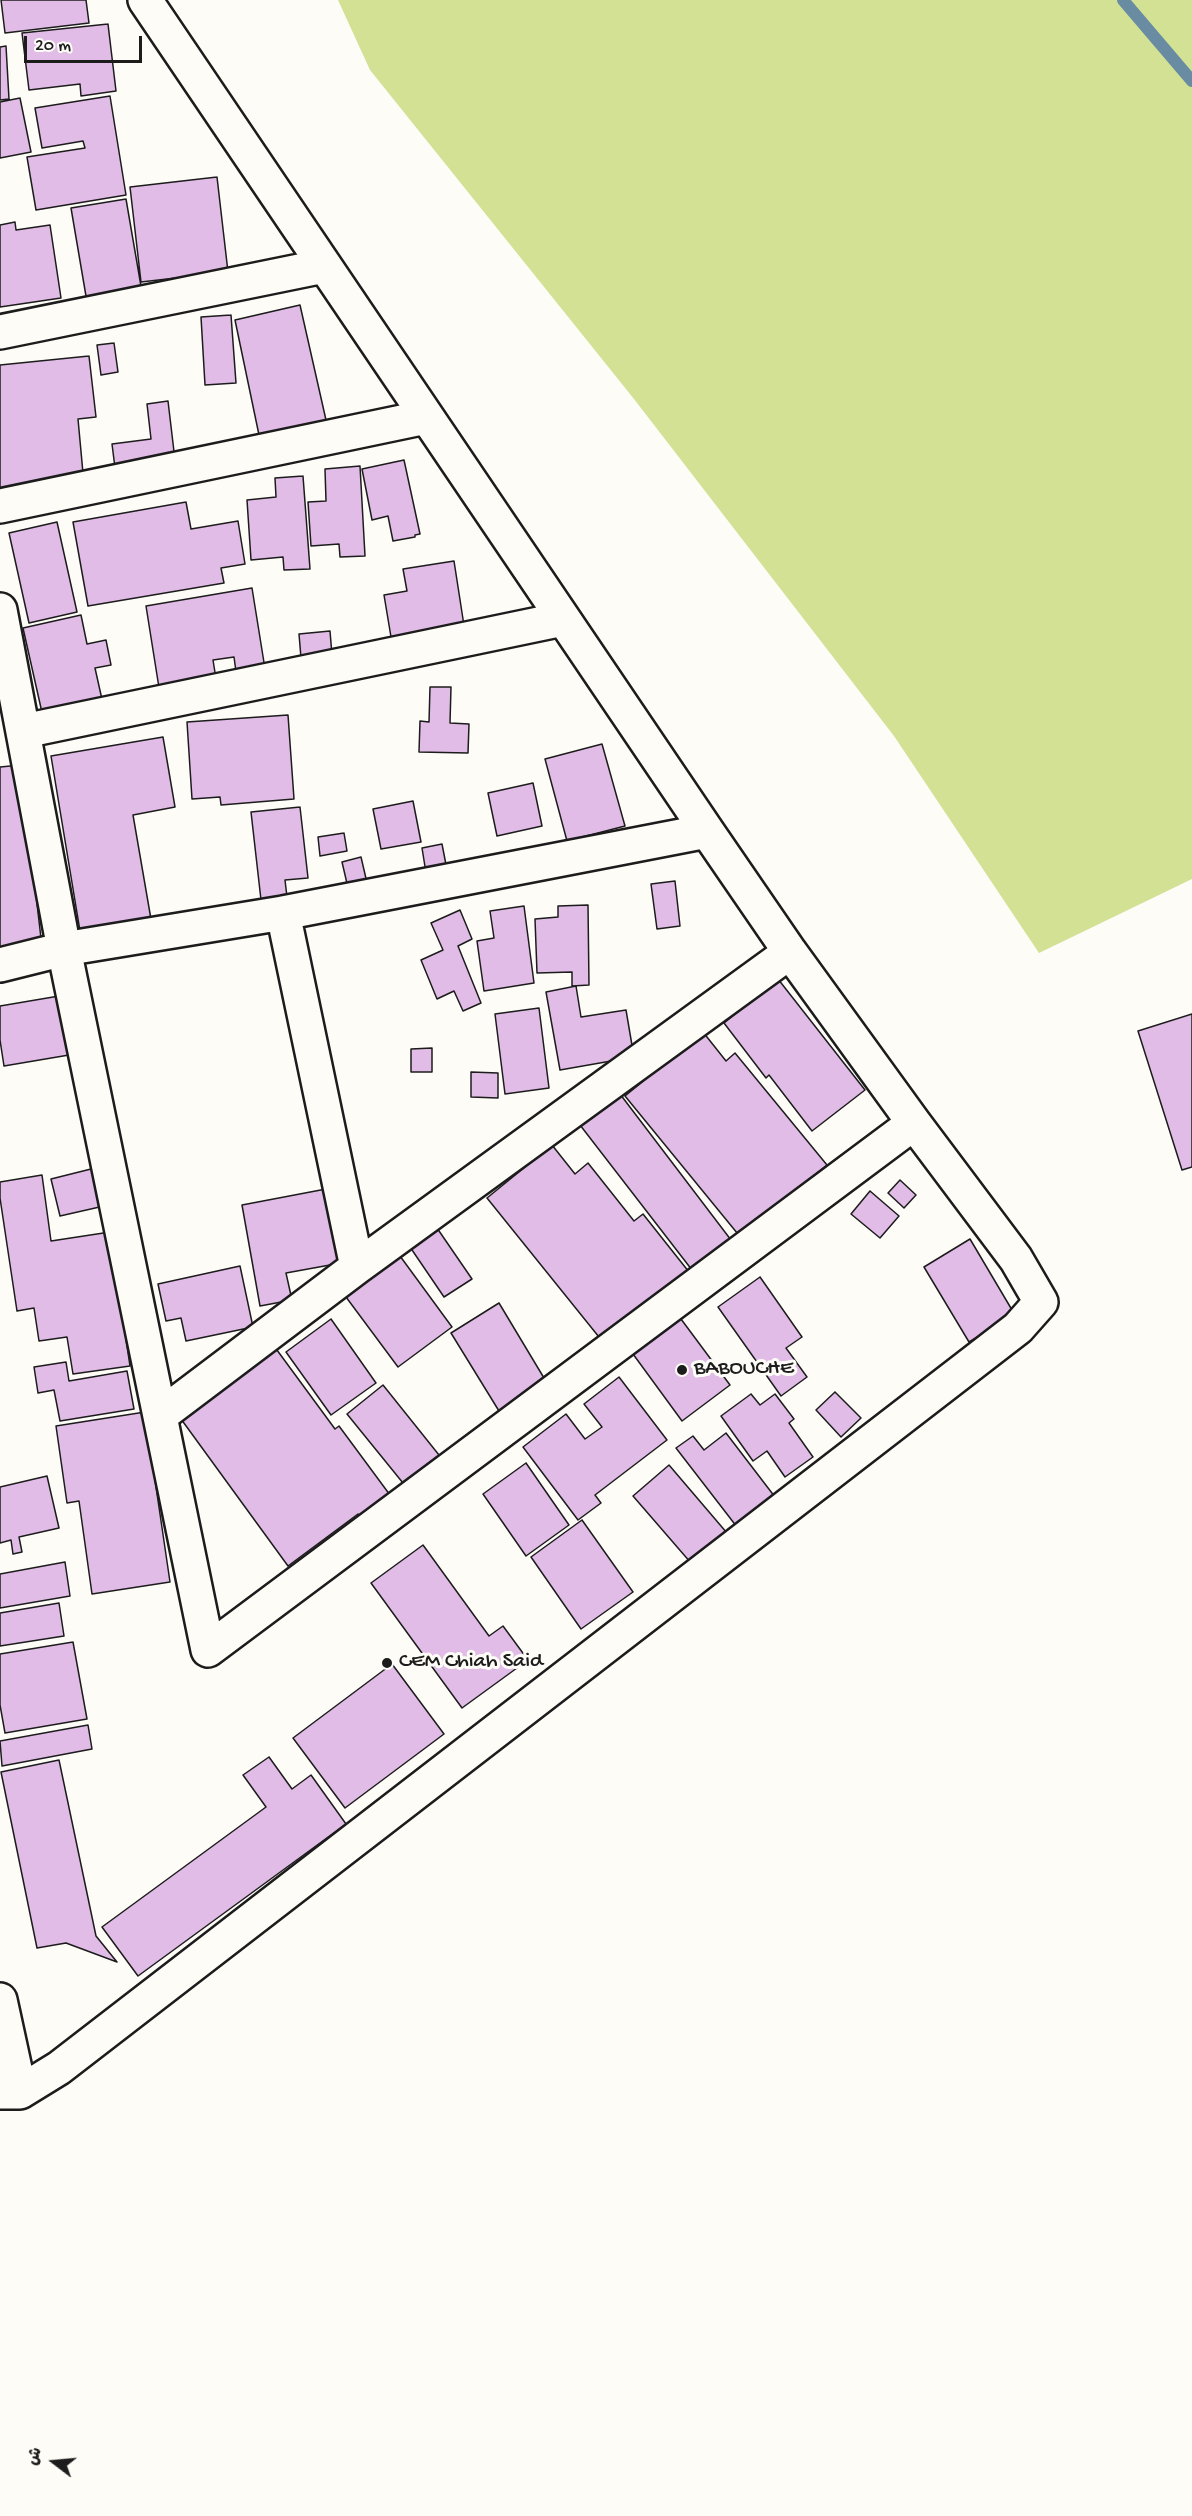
<!DOCTYPE html>
<meta charset="utf-8">
<style>
body{margin:0}
#map{position:relative;width:1192px;height:2516px;overflow:hidden;background:#fdfcf7;font-family:"Gochi Hand","Playpen Sans Arabic",sans-serif}
canvas{display:block}
.north{position:absolute;left:24px;top:2432px;width:60px;height:60px;-webkit-text-stroke:4px #fdfcf7;paint-order:stroke;rotate:286deg;font-size:16px;font-weight:700;line-height:24px;text-align:center;color:#1c1c1c}
.north::after{content:'';display:block;margin:auto;width:21px;height:27px;background:#1c1c1c;clip-path:polygon(50% 0,100% 100%,50% 72%,0 100%)}
.scale{position:absolute;left:24px;top:36px;width:118px;height:27px;box-sizing:border-box;border:3px solid #1c1c1c;border-top:0;padding-left:8px;font-size:18px;line-height:21px;white-space:nowrap;color:#1c1c1c;-webkit-text-stroke:4px #fdfcf7;paint-order:stroke}
</style>
<div id="map">
<canvas width="1192" height="2516"></canvas>
<div class="north">ش</div>
<div class="scale">20 m</div>
</div>
<script>
const c = document.querySelector('canvas').getContext('2d');
c.lineJoin = 'round';
function paint(path, color) { c.fillStyle = color; c.fill(path, 'evenodd'); }
const toPath = rows => new Path2D(rows.map(r => 'M' + r).join(''));
function strokePath(path, color, width, dash) { c.strokeStyle = color; c.lineWidth = width; c.lineCap = dash ? 'butt' : 'round'; c.setLineDash(dash || []); c.stroke(path); }
function label(font, color, halo, rows, align = 'center') {
  c.font = font + ' "Gochi Hand",sans-serif'; c.lineWidth = 6; c.setLineDash([]); c.textBaseline = 'middle'; c.strokeStyle = halo; c.fillStyle = color; for (const [text, x, y, turn = 0] of rows) {
    c.save(); c.translate(x, y); c.rotate((+turn || 0) * Math.PI / 180); c.textAlign = isNaN(turn) ? turn : align; if (halo) c.strokeText(text, 0, 0); c.fillText(text, 0, 0); c.restore();
  }
}
const green = toPath([
 [338,0,1192,0,1192,879,1039,953,894,736,634,399,370,70]
]);
const stream = toPath([
 [1123,0,1192,81]
]);
const building = toPath([
 [1,0,86,0,89,23,5,33,1,0],
 [108,24,116,91,81,96,80,84,29,90,22,33,108,24],
 [6,46,9,99,0,100,0,47,6,46],
 [110,96,126,195,36,210,27,157,85,148,83,141,42,148,35,108,110,96],
 [20,98,31,152,0,158,0,102,20,98],
 [217,177,228,272,141,282,130,187,217,177],
 [126,199,142,292,87,302,71,208,126,199],
 [15,222,16,230,50,225,61,298,0,307,0,225,15,222],
 [300,305,326,420,259,435,235,320,300,305],
 [231,315,236,383,205,385,201,317,231,315],
 [114,343,118,372,101,375,97,345,114,343],
 [89,356,96,417,78,419,84,484,0,492,0,365,89,356],
 [168,401,175,460,115,468,112,444,151,439,147,404,168,401],
 [404,460,420,534,415,535,415,537,393,541,388,516,372,520,362,469,404,460],
 [360,466,365,556,340,557,339,544,311,546,308,502,326,501,325,469,360,466],
 [303,476,310,569,284,570,283,557,251,560,247,500,276,497,275,478,303,476],
 [186,502,191,529,238,521,245,564,221,568,224,583,88,606,73,522,186,502],
 [57,522,77,612,29,623,9,533,57,522],
 [454,561,465,632,392,643,384,595,407,591,403,569,454,561],
 [252,588,266,675,237,679,234,657,213,660,217,685,160,694,146,606,252,588],
 [81,615,87,644,106,640,111,665,95,668,103,704,43,717,23,628,81,615],
 [330,631,332,655,301,658,299,634,330,631],
 [430,687,451,687,450,723,469,724,468,753,419,752,420,721,429,722,430,687],
 [288,715,294,799,221,805,220,797,192,799,187,722,288,715],
 [163,737,175,807,133,815,152,925,81,937,51,756,163,737],
 [602,744,625,826,567,841,545,759,602,744],
 [21,765,42,947,0,952,0,767,21,765],
 [533,783,542,826,497,836,488,793,533,783],
 [413,801,421,842,381,849,373,809,413,801],
 [300,807,308,878,285,880,287,897,261,900,251,812,300,807],
 [344,833,347,851,320,856,318,837,344,833],
 [442,844,448,875,427,879,422,848,442,844],
 [361,857,368,887,349,892,342,862,361,857],
 [675,881,680,926,657,929,651,884,675,881],
 [588,905,589,985,572,986,572,972,537,973,535,919,558,917,558,906,588,905],
 [524,906,534,983,484,991,477,941,494,938,490,911,524,906],
 [460,910,472,939,458,946,481,1003,463,1011,454,991,437,999,421,960,443,950,431,923,460,910],
 [778,979,865,1090,812,1131,769,1075,766,1078,724,1023,778,979],
 [576,986,581,1017,626,1010,634,1057,560,1070,546,992,576,986],
 [59,996,69,1055,4,1066,0,1040,0,1006,59,996],
 [539,1008,549,1088,505,1094,495,1014,539,1008],
 [1192,1014,1192,1167,1182,1170,1138,1031,1192,1014],
 [703,1032,726,1061,735,1053,827,1165,785,1199,787,1202,742,1239,625,1096,703,1032],
 [432,1048,432,1072,411,1072,411,1049,432,1048],
 [471,1072,498,1073,498,1098,471,1097,471,1072],
 [620,1094,731,1240,692,1270,580,1125,620,1094],
 [552,1145,575,1174,588,1163,634,1221,643,1214,689,1272,603,1342,487,1198,552,1145],
 [95,1168,104,1206,60,1216,51,1179,95,1168],
 [42,1175,51,1241,110,1232,130,1366,73,1374,67,1337,39,1341,34,1308,17,1311,0,1198,0,1182,42,1175],
 [900,1180,916,1195,904,1208,888,1193,900,1180],
 [326,1189,341,1263,286,1273,292,1300,260,1306,242,1205,326,1189],
 [870,1191,899,1216,880,1238,851,1214,870,1191],
 [437,1228,472,1279,444,1297,410,1247,437,1228],
 [970,1239,1015,1315,969,1342,924,1267,970,1239],
 [400,1256,452,1327,398,1367,346,1297,400,1256],
 [240,1266,253,1327,186,1341,181,1318,166,1321,158,1284,240,1266],
 [760,1277,802,1337,786,1348,807,1377,781,1396,718,1307,760,1277],
 [499,1303,547,1383,499,1411,451,1333,499,1303],
 [331,1319,376,1383,331,1415,286,1352,331,1319],
 [681,1319,730,1385,682,1421,633,1354,681,1319],
 [274,1346,335,1429,339,1426,390,1495,360,1516,358,1514,288,1566,181,1419,274,1346],
 [66,1362,69,1381,127,1371,134,1409,60,1421,54,1390,38,1393,34,1367,66,1362],
 [619,1377,667,1440,595,1495,601,1503,578,1520,523,1447,566,1414,585,1439,602,1427,584,1404,619,1377],
 [383,1385,439,1455,403,1483,347,1414,383,1385],
 [835,1392,861,1418,841,1437,816,1410,835,1392],
 [751,1394,760,1405,775,1394,794,1419,789,1423,813,1457,785,1477,767,1451,753,1461,721,1416,751,1394],
 [145,1412,170,1582,92,1594,79,1501,67,1503,56,1426,145,1412],
 [726,1433,775,1497,737,1527,676,1448,693,1436,704,1450,726,1433],
 [526,1463,569,1525,526,1556,483,1494,526,1463],
 [669,1465,727,1533,691,1563,633,1496,669,1465],
 [47,1476,59,1528,19,1537,22,1552,13,1554,11,1540,0,1543,0,1487,47,1476],
 [582,1520,633,1592,581,1629,531,1557,582,1520],
 [423,1545,489,1636,503,1626,528,1660,462,1708,371,1583,423,1545],
 [65,1562,70,1596,0,1608,0,1574,65,1562],
 [59,1603,64,1636,0,1646,0,1613,59,1603],
 [73,1642,87,1719,5,1733,0,1705,0,1654,73,1642],
 [392,1664,444,1734,345,1808,293,1738,392,1664],
 [88,1725,92,1749,2,1766,0,1741,88,1725],
 [269,1757,292,1789,311,1775,346,1824,138,1976,102,1927,266,1807,243,1775,269,1757],
 [59,1760,96,1936,117,1962,66,1943,37,1948,1,1772,59,1760]
]);
const minor = toPath([
 [0,332,324,266],
 [0,506,426,417],
 [0,610,64,949,208,1650,914,1123],
 [24,731,563,619],
 [283,913,357,1267],
 [0,965,64,949,283,913,707,831],
 [161,1415,357,1267,790,952],
 [0,2000,20,2092],
 [0,2092,20,2092,59,2068,1018,1328,1041,1302,1016,1259,914,1123,790,952,707,831,145,0]
]);
const markers = [
 [682,1370,6,"#1c1c1c"],
 [387,1663,6,"#1c1c1c"]
];
const poiNames = [
 ["BABOUCHE",694,1370],
 ["CEM Chiah Said",399,1663]
];
paint(green, '#d2e194');
strokePath(stream, '#698ca2', 12);
paint(building, '#e0bce6');
strokePath(building, '#1c1c1c', 1.5);
strokePath(minor, '#1c1c1c', 38);
strokePath(minor, '#fdfcf7', 33);
for (const [x, y, r, color] of markers) { const dot = new Path2D(); dot.arc(x, y, r, 0, 2 * Math.PI); c.fillStyle = color; c.fill(dot); strokePath(dot, '#fdfcf7', 2); }
label('22px', '#1c1c1c', '#fdfcf7', poiNames, 'left');
</script>
